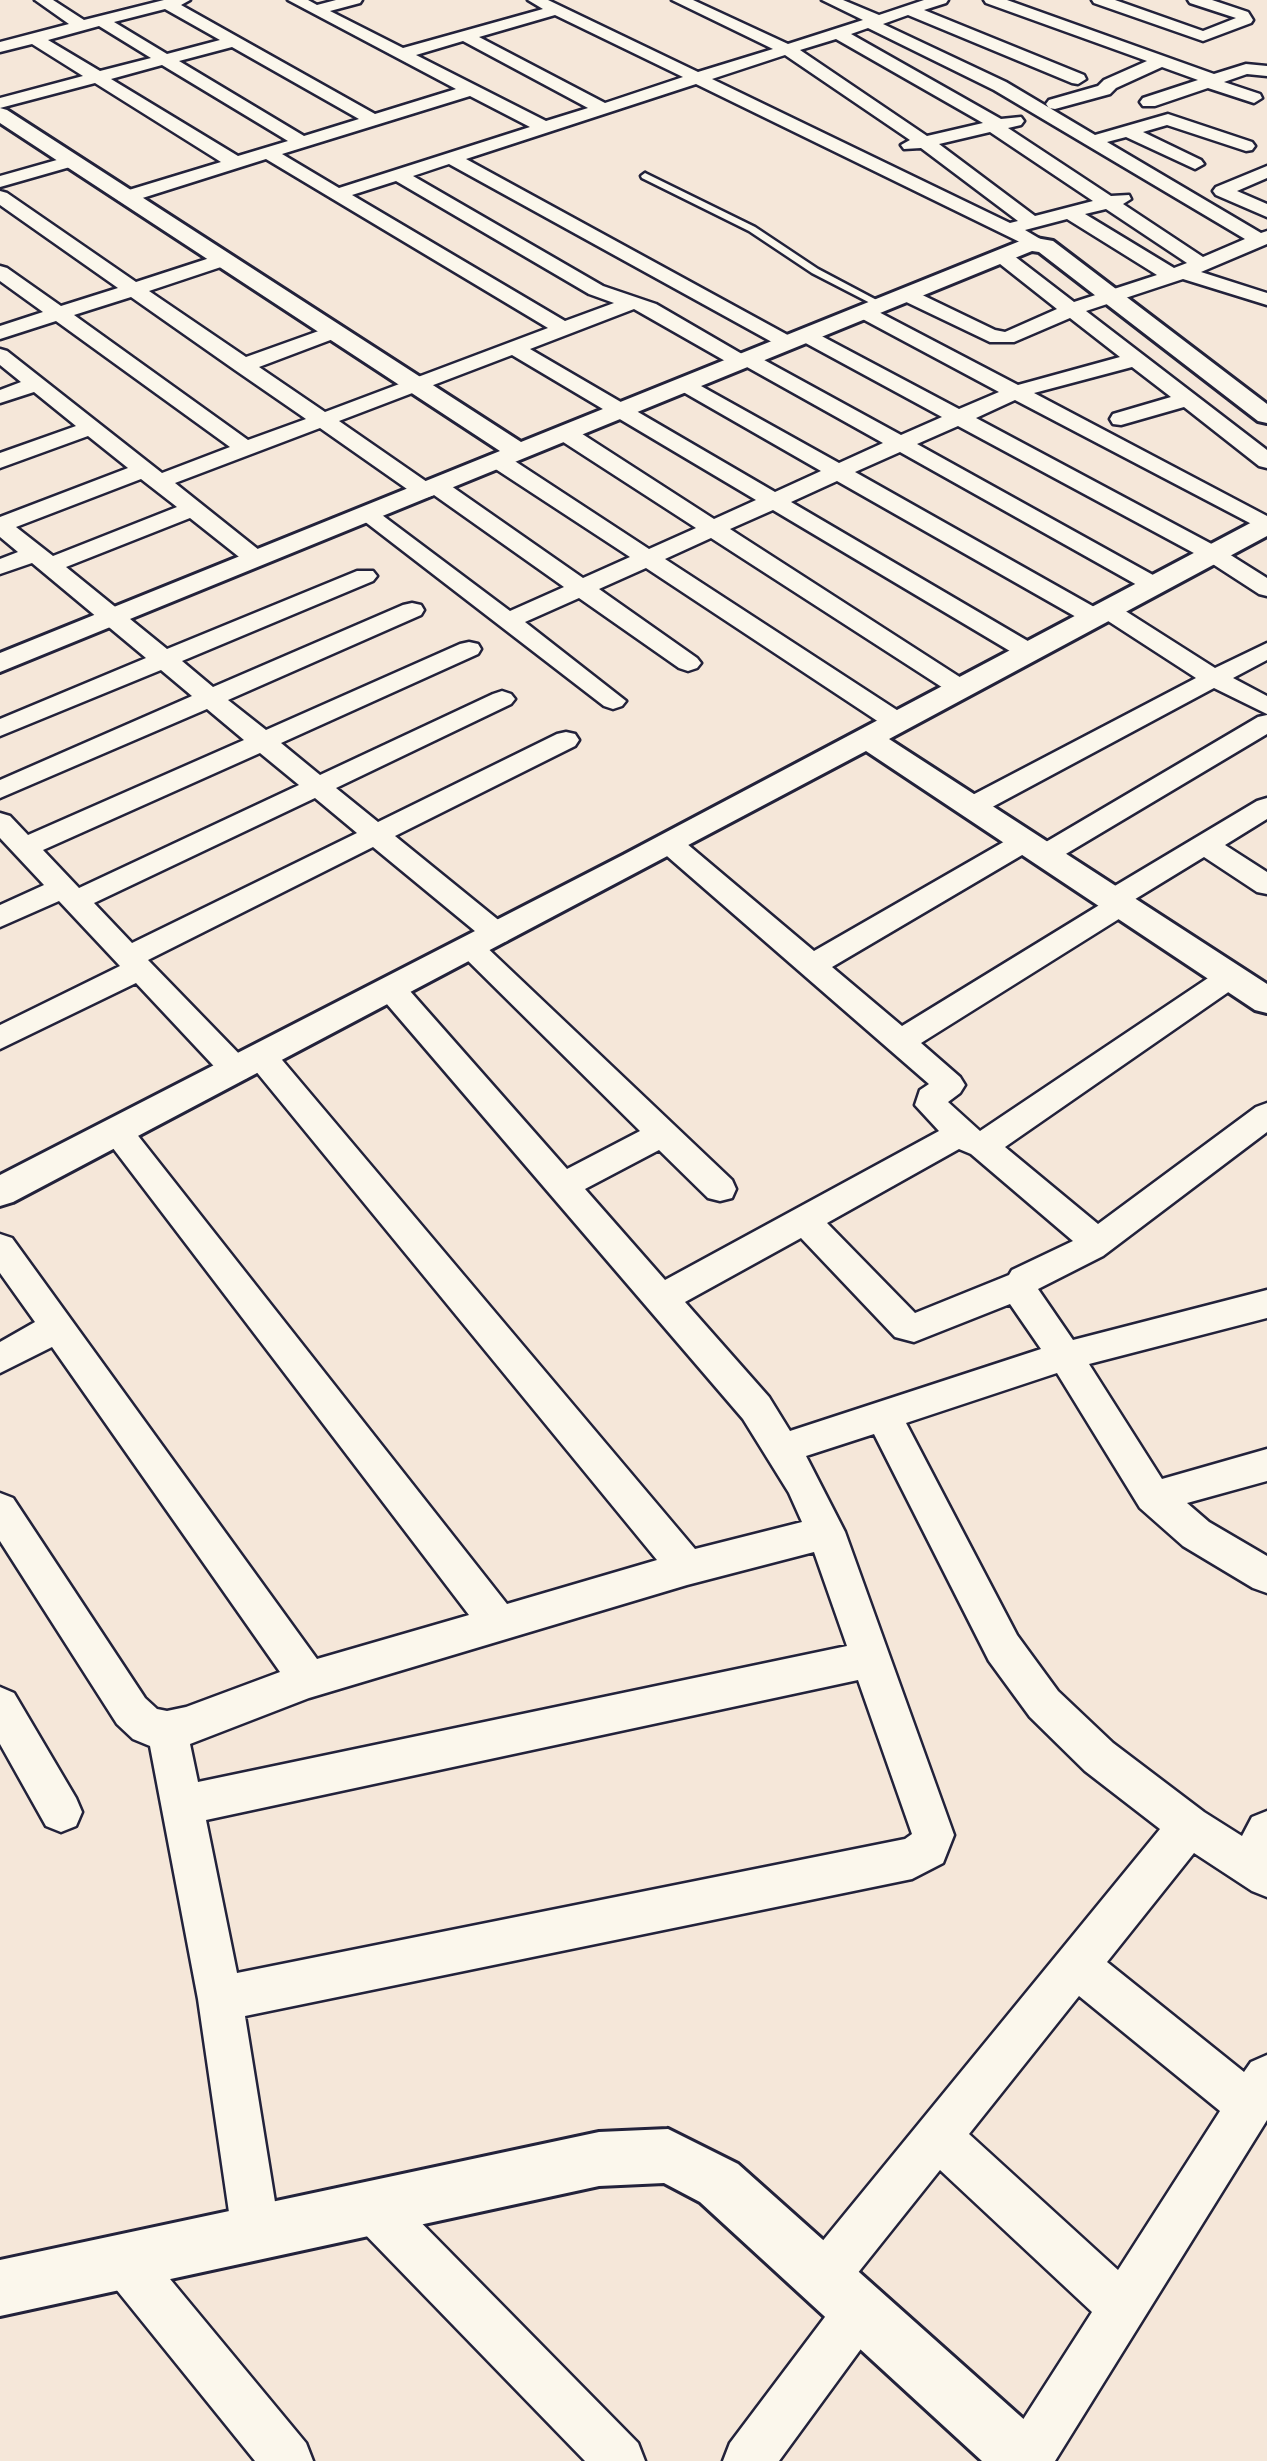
<!DOCTYPE html>
<style>
body{margin:0}
canvas{display:block;background:#f5e7d9}
</style>
<canvas width="1267" height="2461"></canvas>
<script>
const c = document.querySelector('canvas').getContext('2d');
c.lineJoin = 'round';
const toPath = rows => new Path2D(rows.map(r => 'M' + r).join(''));
function strokePath(path, color, width, dash) { c.strokeStyle = color; c.lineWidth = width; c.lineCap = dash ? 'butt' : 'round'; c.setLineDash(dash || []); c.stroke(path); }
function paint(path, color) { c.fillStyle = color; c.fill(path, 'evenodd'); }
const service = toPath([
 [645,173,755,227,818,269,886,305,878,307,812,273,749,231,642,178,641,176,645,173]
]);
const minor = toPath([
 [35,0,53,0,84,20,164,0,190,0,181,5,375,114,456,89,288,0,308,0,317,5,336,0,362,0,360,3,330,11,403,48,543,9,528,0,548,0,698,72,773,49,672,0,693,0,788,44,863,20,822,0,843,0,879,15,924,0,948,0,946,3,924,10,1084,75,1086,79,1078,84,1072,83,908,15,883,24,1006,82,1095,135,1168,114,1252,142,1255,146,1252,150,1246,151,1167,125,1143,132,1201,160,1204,164,1195,169,1126,137,1107,142,1261,233,1267,231,1267,244,1201,272,1267,293,1267,305,1183,279,1086,311,1267,450,1267,468,1259,466,1184,407,1121,425,1113,424,1110,419,1113,414,1171,397,1132,367,1034,393,1267,516,1267,532,1015,400,976,418,1221,549,1267,578,1267,596,1259,594,1205,559,958,426,917,444,1162,580,1166,585,1162,590,1154,592,1146,590,900,452,855,472,1096,608,1107,603,1116,605,1215,668,1267,643,1267,660,1233,678,1267,696,1267,714,1214,688,981,813,971,816,961,813,957,807,961,801,1196,678,1105,619,1094,624,1085,622,837,481,791,502,1038,647,1041,652,1038,657,1029,659,1020,657,773,510,730,529,969,683,973,688,969,693,960,696,951,693,711,538,665,559,906,716,910,722,906,728,897,730,888,728,646,568,599,589,697,658,701,663,697,668,688,671,679,668,579,598,525,622,626,701,622,706,613,709,604,706,355,514,358,509,374,509,510,611,564,587,434,495,425,498,417,496,320,428,175,483,264,554,268,559,264,564,248,564,190,518,66,567,167,649,357,571,373,571,377,576,373,581,182,661,213,687,403,605,412,603,421,605,424,610,421,615,228,700,266,730,460,644,469,642,478,644,481,649,478,654,281,743,320,775,493,694,502,691,511,694,515,699,511,704,336,788,378,822,557,734,566,732,575,734,579,740,575,746,395,836,507,927,511,934,507,941,497,944,487,941,373,847,148,960,247,1062,251,1070,247,1078,236,1081,225,1078,136,983,0,1049,0,1025,120,966,59,901,0,927,0,905,44,885,0,838,0,813,10,816,28,835,244,740,207,709,0,798,0,780,192,696,161,670,0,736,0,719,146,658,32,563,0,574,0,559,18,552,0,537,0,517,128,468,88,436,0,468,0,453,76,426,34,392,0,403,0,390,21,382,0,365,0,349,7,351,162,473,230,447,56,321,0,339,0,326,43,312,0,281,0,266,7,268,61,306,118,288,0,205,0,191,7,193,136,282,216,256,230,256,233,260,230,264,149,291,246,357,327,328,341,328,344,332,341,336,259,367,325,412,548,328,266,159,133,201,119,201,117,197,119,193,221,162,95,83,0,108,0,98,83,76,32,44,0,52,0,42,69,24,35,0],
 [165,9,220,40,167,54,114,22,165,9],
 [555,15,683,77,605,103,479,37,555,15],
 [99,26,151,58,100,71,48,40,99,26],
 [868,28,994,90,1245,239,1203,257,1123,204,1131,199,1129,195,1111,196,1008,128,1021,125,1024,121,1021,117,1001,119,851,34,868,28],
 [836,39,983,123,927,136,800,50,836,39],
 [463,41,588,108,546,121,416,55,463,41],
 [232,47,359,119,304,136,179,61,232,47],
 [785,55,910,140,901,145,904,149,921,148,1018,221,1010,223,712,79,785,55],
 [162,65,288,141,238,156,111,79,162,65],
 [696,84,1030,247,1044,247,1047,243,1025,230,1067,219,1157,275,1074,302,1009,252,995,252,992,256,995,260,1057,309,1005,332,995,330,914,291,900,291,897,295,900,299,990,342,1014,342,1070,318,1120,357,1018,385,871,308,857,308,854,312,857,316,999,392,959,409,814,332,800,332,797,336,800,340,942,417,901,435,755,355,742,354,656,304,603,286,413,176,449,164,781,347,795,347,798,343,795,339,466,159,696,84],
 [470,96,530,127,339,188,282,154,470,96],
 [990,132,1093,201,1035,216,939,144,990,132],
 [396,181,589,294,614,303,565,321,352,195,396,181],
 [1106,209,1187,263,1174,268,1085,214,1106,209],
 [131,297,235,370,306,419,248,440,74,315,131,297],
 [634,309,734,366,747,367,883,443,839,463,692,381,678,381,674,385,678,389,821,471,775,492,530,349,634,309],
 [512,355,756,500,714,519,573,428,557,428,554,433,557,438,696,528,649,549,507,456,491,456,488,461,491,466,630,557,583,578,444,481,436,479,427,482,339,421,512,355],
 [141,479,177,507,53,556,16,527,141,479],
 [260,753,299,785,79,888,43,850,260,753],
 [315,798,357,833,132,943,94,903,315,798],
 [984,0,1007,0,1214,74,1246,64,1267,66,1267,76,1247,74,1224,82,1260,94,1262,98,1254,103,1208,88,1155,106,1143,106,1140,102,1143,98,1198,80,1162,67,1116,88,1110,94,1055,109,1049,108,1046,104,1049,100,1098,86,1104,80,1147,61,986,3,984,0],
 [1092,0,1115,0,1203,31,1236,18,1190,3,1188,0,1212,0,1248,12,1253,20,1251,23,1203,41,1094,3,1092,0],
 [71,156,80,161,77,165,0,187,0,176,71,156],
 [1267,166,1267,178,1237,191,1267,204,1267,217,1216,195,1213,191,1216,187,1267,166],
 [1267,715,1267,734,1054,861,1044,864,1034,861,1030,855,1034,849,1258,717,1267,715],
 [1267,798,1267,819,1225,845,1267,872,1267,894,1257,892,1204,857,1132,901,1134,905,1130,912,921,1043,960,1077,965,1085,960,1093,948,1102,980,1131,1220,970,1230,967,1240,970,1245,977,1240,984,1005,1147,1098,1224,1256,1107,1267,1103,1267,1132,1103,1256,1038,1289,1073,1340,1267,1290,1267,1318,1089,1364,1162,1479,1267,1449,1267,1481,1187,1503,1209,1522,1267,1556,1267,1593,1253,1588,1183,1546,1140,1508,1057,1373,906,1423,1017,1635,1058,1691,1113,1743,1204,1812,1242,1836,1252,1817,1267,1811,1267,1897,1252,1891,1194,1853,1107,1962,1244,2072,1251,2062,1267,2055,1267,2120,1055,2461,1001,2461,1008,2443,1092,2312,940,2170,841,2294,824,2301,807,2294,800,2277,807,2260,1160,1829,1085,1771,1030,1717,989,1661,874,1434,806,1456,845,1532,954,1835,943,1863,912,1879,245,2016,280,2233,273,2250,256,2257,239,2250,232,2233,198,1999,150,1746,133,1739,117,1724,0,1541,0,1493,13,1498,145,1698,157,1709,167,1711,186,1707,280,1672,52,1347,0,1373,0,1342,35,1322,0,1273,0,1234,12,1238,317,1659,469,1615,106,1139,101,1131,106,1123,117,1119,128,1123,507,1604,657,1560,250,1064,246,1056,250,1048,261,1045,272,1048,695,1549,802,1522,789,1493,743,1419,380,996,376,989,380,982,391,979,402,982,567,1169,640,1131,455,948,460,941,470,938,480,941,732,1180,736,1189,732,1198,720,1201,708,1198,659,1150,585,1189,665,1280,939,1131,915,1105,920,1090,929,1084,660,850,656,844,660,838,670,835,680,838,814,951,1014,836,1024,833,1034,836,1038,842,1034,848,832,967,902,1026,1101,904,1099,900,1103,893,1257,801,1267,798],
 [959,1149,971,1154,1073,1241,1012,1270,1009,1275,915,1313,827,1223,959,1149],
 [801,1238,895,1337,914,1342,1010,1304,1041,1349,790,1431,769,1397,685,1302,801,1238],
 [814,1552,847,1646,198,1782,190,1744,309,1698,687,1585,814,1552],
 [858,1680,912,1834,905,1839,237,1973,206,1820,858,1680],
 [1079,1996,1220,2111,1118,2270,969,2134,1079,1996],
 [0,1687,14,1693,76,1798,82,1812,76,1826,61,1832,46,1826,0,1744,0,1687],
 [373,2184,390,2191,638,2443,645,2461,585,2461,356,2225,349,2208,356,2191,373,2184],
 [124,2237,141,2244,306,2443,313,2461,255,2461,107,2278,100,2261,107,2244,124,2237],
 [860,2286,877,2293,884,2310,877,2327,779,2461,723,2461,730,2443,843,2293,860,2286]
]);
const tertiary = toPath([
 [0,108,7,110,521,442,1030,237,1053,241,1267,404,1267,423,1258,421,1039,252,1032,251,0,672,0,653,500,451,0,123,0,108],
 [1267,517,1267,536,889,739,1267,984,1267,1013,1255,1010,866,751,13,1202,0,1206,0,1175,623,855,1258,519,1267,517],
 [668,2129,738,2164,1047,2440,1055,2461,982,2461,700,2202,664,2183,599,2186,0,2316,0,2260,599,2132,668,2129]
]);
strokePath(service, '#22223b', 5);
strokePath(minor, '#22223b', 5);
strokePath(tertiary, '#22223b', 6);
paint(service, '#fbf7ec');
paint(minor, '#fbf7ec');
paint(tertiary, '#fbf7ec');
</script>
